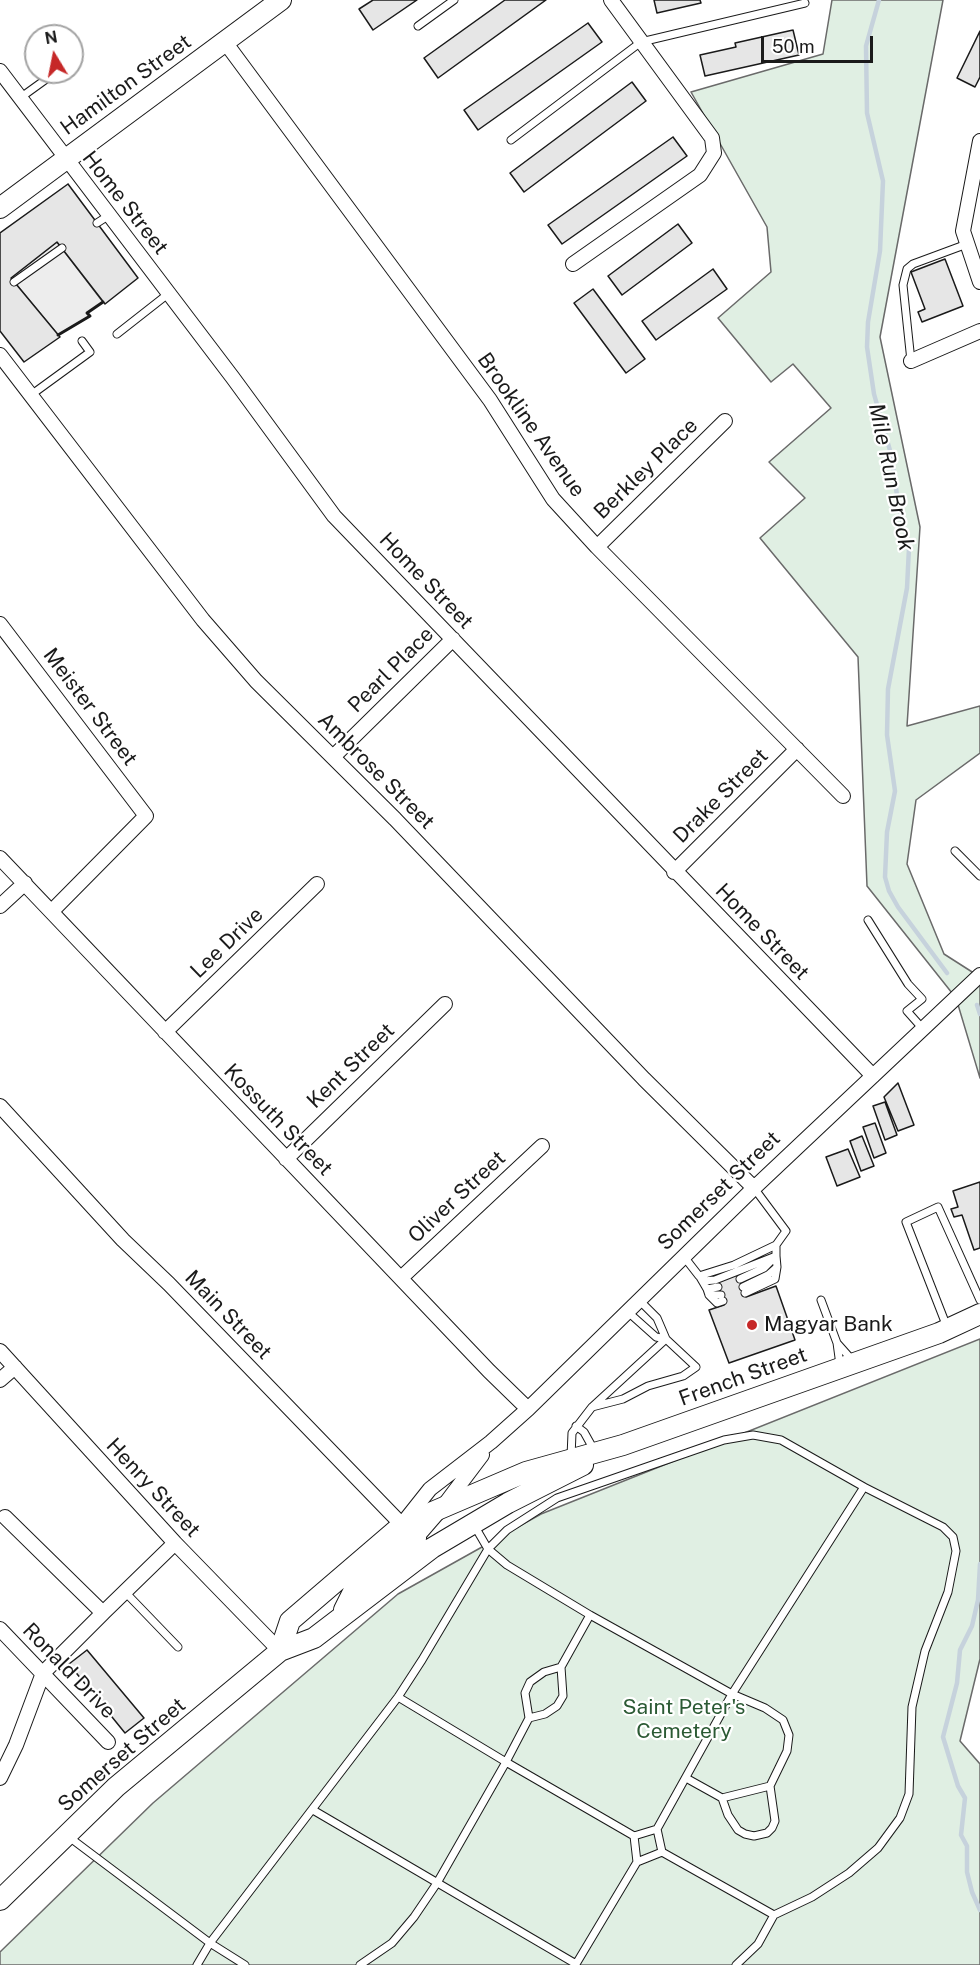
<!DOCTYPE html>
<style>
body{margin:0}
#map{position:relative;width:980px;height:1965px;overflow:hidden;background:#fff;font-family:"Public Sans",sans-serif}
canvas{display:block}
.north{position:absolute;left:24px;top:24px;width:60px;height:60px;box-sizing:border-box;background:#fff;border:2px solid #a3a3a3;border-radius:50%;rotate:350deg;font-size:16px;font-weight:700;line-height:24px;text-align:center;color:#1a1a1a}
.north::after{content:'';display:block;margin:auto;width:21px;height:27px;background:#c62828;clip-path:polygon(50% 0,100% 100%,50% 72%,0 100%)}
.scale{position:absolute;left:761px;top:36px;width:112px;height:27px;box-sizing:border-box;border:3px solid #1a1a1a;border-top:0;padding-left:8px;font-size:18px;line-height:21px;white-space:nowrap;color:#1a1a1a;-webkit-text-stroke:4px #fff;paint-order:stroke}
</style>
<div id="map">
<canvas width="980" height="1965"></canvas>
<div class="north">N</div>
<div class="scale">50 m</div>
</div>
<script>
const c = document.querySelector('canvas').getContext('2d');
c.lineJoin = 'round';
function paint(path, color) { c.fillStyle = color; c.fill(path, 'evenodd'); }
const toPath = rows => new Path2D(rows.map(r => 'M' + r).join(''));
function strokePath(path, color, width, dash) { c.strokeStyle = color; c.lineWidth = width; c.lineCap = dash ? 'butt' : 'round'; c.setLineDash(dash || []); c.stroke(path); }
function label(font, color, halo, rows, align = 'center') {
  c.font = font + ' "Public Sans",sans-serif'; c.lineWidth = 4.5; c.setLineDash([]); c.textBaseline = 'middle'; c.strokeStyle = halo; c.fillStyle = color; for (const [text, x, y, turn = 0] of rows) {
    c.save(); c.translate(x, y); c.rotate((+turn || 0) * Math.PI / 180); c.textAlign = isNaN(turn) ? turn : align; if (halo) c.strokeText(text, 0, 0); c.fillText(text, 0, 0); c.restore();
  }
}
const green = toPath([
 [832,0,943,0,880,337,920,527,907,726,980,706,980,753,916,800,907,864,944,954,980,977,980,1078,956,998,867,886,858,657,760,538,805,498,769,462,831,408,793,364,771,382,718,318,771,272,767,227,691,92,823,54,832,0],
 [980,1339,980,1659,960,1741,980,1764,980,1965,0,1965,0,1952,153,1803,398,1594,541,1514,980,1339]
]);
const parking = toPath([
 [57,242,103,302,87,313,90,316,58,335,11,278,57,242]
]);
const stream = toPath([
 [879,0,866,46,867,113,883,181,880,251,868,322,867,347,874,394,891,454,898,502,909,548,907,588,888,689,887,735,895,791,887,832,885,877,889,891,898,907,947,973],
 [977,1005,980,1014],
 [980,1564,978,1600,972,1626,960,1650,957,1683,943,1737,958,1786,965,1798,961,1835,967,1846,967,1872,972,1892,980,1910]
]);
const building = toPath([
 [373,0,417,0,373,30,359,9,373,0],
 [505,0,546,0,438,78,424,58,505,0],
 [654,0,700,0,701,3,657,13,654,0],
 [588,23,602,42,478,130,464,110,588,23],
 [793,30,799,55,705,76,700,55,736,47,735,43,793,30],
 [980,31,980,77,975,87,957,78,980,31],
 [632,82,646,101,524,192,510,173,632,82],
 [673,137,687,156,562,244,548,225,673,137],
 [68,184,138,278,105,304,57,242,11,278,60,337,24,362,0,331,0,233,68,184],
 [678,224,692,243,622,295,608,276,678,224],
 [945,259,963,306,922,322,918,312,925,309,911,272,945,259],
 [713,269,727,289,656,340,642,321,713,269],
 [593,289,645,359,626,373,574,303,593,289],
 [898,1083,914,1125,898,1131,884,1097,898,1083],
 [885,1102,897,1135,885,1140,873,1106,885,1102],
 [875,1123,886,1153,874,1158,863,1127,875,1123],
 [862,1136,874,1166,861,1171,850,1141,862,1136],
 [848,1149,860,1177,837,1186,826,1157,848,1149],
 [980,1182,980,1248,974,1250,962,1215,954,1217,951,1209,958,1207,953,1191,980,1182],
 [737,1272,746,1297,776,1286,795,1340,729,1363,709,1310,724,1305,715,1280,737,1272],
 [87,1650,144,1718,125,1733,69,1664,87,1650]
]);
const lane = toPath([
 [418,26,454,0],
 [72,60,72,59],
 [20,98,56,72],
 [511,140,641,42,805,3],
 [97,223,108,216],
 [14,282,62,248],
 [117,334,168,294],
 [911,361,903,285,907,269,913,264,967,244],
 [31,395,90,352,82,341],
 [955,851,980,876],
 [868,920,908,984,922,999,907,1011,923,1029],
 [685,1258,699,1276,734,1265,776,1245,786,1231,754,1188],
 [700,1277,707,1289,718,1287],
 [740,1279,764,1268,776,1256,776,1245],
 [703,1281,715,1280,776,1256,777,1267,768,1275,743,1287],
 [707,1289,709,1295,721,1295],
 [745,1293,775,1279,777,1267],
 [709,1295,717,1303,723,1301],
 [821,1300,837,1343],
 [628,1312,656,1337,666,1339,657,1318,639,1300],
 [947,1327,906,1222,938,1207,980,1300],
 [840,1365,837,1343,853,1361],
 [576,1426,584,1432,594,1450],
 [571,1457,572,1433,592,1407,623,1399,648,1386,683,1376,696,1367,666,1339,592,1407],
 [125,1592,178,1647],
 [398,1697,506,1762,529,1718,525,1693,530,1682,544,1672,561,1667],
 [529,1718,545,1714,557,1706,563,1696,561,1667,590,1615,507,1565,488,1549,507,1530,557,1498,724,1440,753,1435,781,1440,864,1487,732,1694,765,1708,783,1720,789,1735,787,1751,770,1786,775,1821,772,1828,767,1833,754,1836,745,1834,738,1830,728,1815,722,1798,686,1778],
 [722,1798,770,1786],
 [313,1810,576,1964,637,1862,662,1852,657,1829,732,1694,590,1615],
 [69,1837,210,1943,197,1965],
 [662,1852,774,1915],
 [637,1862,634,1836,657,1829],
 [245,1965,210,1943,398,1697,422,1660,488,1549,474,1525],
 [360,1965,392,1943,414,1917,437,1883,506,1762,634,1836],
 [736,1965,758,1944,774,1915,812,1897,849,1873,878,1848,900,1818,909,1794,912,1707,925,1651,948,1592,956,1551,953,1537,943,1527,864,1487]
]);
const street = toPath([
 [225,42,490,400,553,499,597,547,843,796],
 [0,71,233,378,334,516,873,1076],
 [980,141,963,231,980,282],
 [573,264,700,175,714,153,712,138,611,0],
 [0,355,203,620,256,681,395,819,644,1079,754,1188],
 [911,361,980,331],
 [597,547,725,421],
 [0,624,146,816,52,911],
 [333,757,453,639],
 [0,858,489,1371,528,1409],
 [674,872,797,749],
 [0,906,25,883],
 [165,1032,317,884],
 [0,1106,123,1240,169,1284,407,1530],
 [286,1159,445,1004],
 [401,1278,542,1146],
 [0,1351,175,1543,280,1651],
 [0,1380,15,1367],
 [5,1517,103,1613,175,1543],
 [403,1523,430,1489,491,1442,528,1409,754,1188,980,975],
 [416,1538,442,1508,482,1455],
 [0,1629,108,1742],
 [0,1778,16,1745,43,1673,103,1613]
]);
const secondary = toPath([
 [0,208,281,0],
 [344,1610,357,1584,416,1538],
 [280,1651,290,1621,402,1525,526,1472,623,1445,939,1333,980,1314],
 [0,1900,116,1787,280,1651,314,1638,432,1548,508,1503,583,1465]
]);
const wall = toPath([
 [58,335,90,316,87,313,103,302]
]);
const markers = [
 [752,1325,6,"#c62828"]
];
const streetNames = [
 ["Hamilton Street",126,85,-36],
 ["Home Street",125,203,52],
 ["Brookline Avenue",531,425,55],
 ["Berkley Place",646,469,-44],
 ["Home Street",426,581,46],
 ["Pearl Place",391,670,-45],
 ["Meister Street",90,707,53],
 ["Ambrose Street",376,771,45],
 ["Drake Street",721,796,-45],
 ["Home Street",762,932,46],
 ["Lee Drive",227,943,-44],
 ["Kent Street",351,1066,-44],
 ["Kossuth Street",278,1120,46],
 ["Somerset Street",719,1191,-44],
 ["Oliver Street",457,1197,-43],
 ["Main Street",228,1315,46],
 ["French Street",743,1377,-20],
 ["Henry Street",153,1488,47],
 ["Ronald Drive",69,1671,46],
 ["Somerset Street",122,1755,-41]
];
const poiNames = [
 ["Magyar Bank",764,1325]
];
const parkNames = [
 ["Saint Peter's",684,1708],
 ["Cemetery",684,1732]
];
const waterNames = [
 ["Mile Run Brook",891,477,78]
];
paint(green, '#e0efe3');
strokePath(green, '#6a6a6a', 1.5);
paint(parking, '#ededed');
strokePath(parking, '#6a6a6a', 1.5);
strokePath(stream, '#c6d2dc', 4.5);
paint(building, '#e6e6e6');
strokePath(building, '#1a1a1a', 1.5);
strokePath(lane, '#1a1a1a', 9);
strokePath(street, '#1a1a1a', 16);
strokePath(secondary, '#1a1a1a', 22);
strokePath(lane, '#fff', 7);
strokePath(street, '#fff', 14);
strokePath(secondary, '#fff', 20);
strokePath(wall, '#1a1a1a', 3);
for (const [x, y, r, color] of markers) { const dot = new Path2D(); dot.arc(x, y, r, 0, 2 * Math.PI); c.fillStyle = color; c.fill(dot); strokePath(dot, '#fff', 2); }
label('21px', '#1a1a1a', '#fff', streetNames);
label('21px', '#1a1a1a', '#fff', poiNames, 'left');
label('21px', '#2b5a34', '#fff', parkNames);
label('italic 22px', '#1a1a1a', '#fff', waterNames);
</script>
